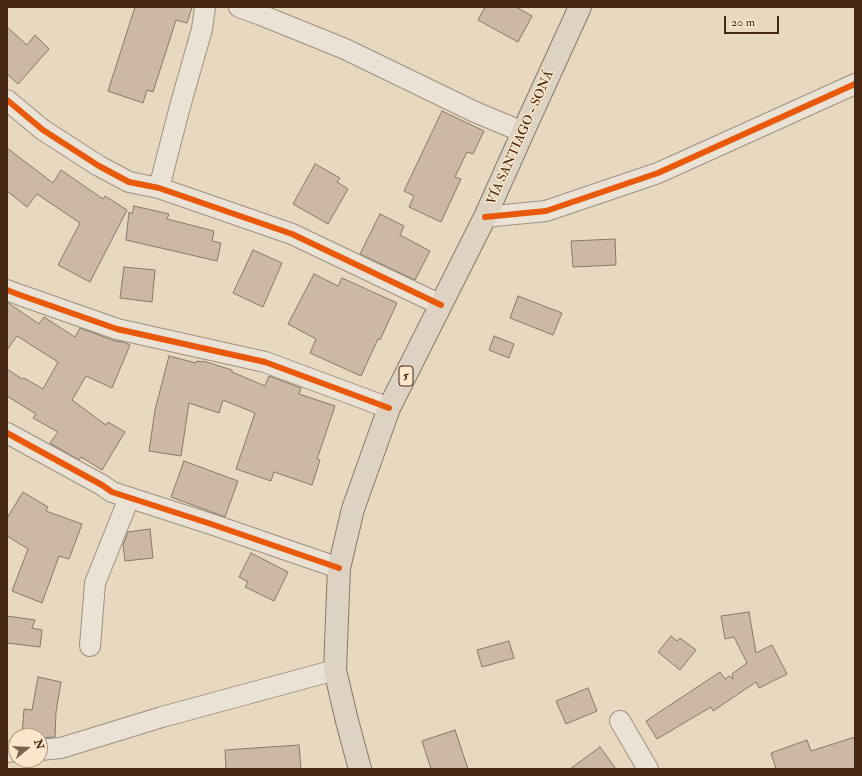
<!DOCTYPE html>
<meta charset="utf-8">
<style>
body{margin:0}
#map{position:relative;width:862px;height:776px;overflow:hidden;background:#e8d8bf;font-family:"IM FELL Double Pica",serif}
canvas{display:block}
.frame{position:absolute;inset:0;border:8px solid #452613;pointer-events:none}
.north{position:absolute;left:8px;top:728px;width:40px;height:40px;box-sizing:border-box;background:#fbe8ca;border:1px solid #b29a81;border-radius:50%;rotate:72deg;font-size:11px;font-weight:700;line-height:16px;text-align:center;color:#452613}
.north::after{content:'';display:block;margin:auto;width:14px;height:18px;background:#7e644f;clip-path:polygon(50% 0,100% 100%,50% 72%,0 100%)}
.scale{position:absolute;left:724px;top:16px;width:55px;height:18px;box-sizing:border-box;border:2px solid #452613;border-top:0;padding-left:5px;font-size:12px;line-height:14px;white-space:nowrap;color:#452613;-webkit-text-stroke:3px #fbe8ca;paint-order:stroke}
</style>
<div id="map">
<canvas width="862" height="776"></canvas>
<div class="frame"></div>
<div class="north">N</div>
<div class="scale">20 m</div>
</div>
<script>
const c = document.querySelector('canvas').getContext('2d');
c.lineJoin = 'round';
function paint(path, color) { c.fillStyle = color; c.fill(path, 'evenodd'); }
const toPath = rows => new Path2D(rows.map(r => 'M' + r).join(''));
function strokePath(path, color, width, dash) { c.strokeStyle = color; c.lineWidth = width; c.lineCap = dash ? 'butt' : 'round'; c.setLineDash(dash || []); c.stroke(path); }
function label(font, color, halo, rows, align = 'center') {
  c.font = font + ' "IM FELL Double Pica",serif'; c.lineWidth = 3; c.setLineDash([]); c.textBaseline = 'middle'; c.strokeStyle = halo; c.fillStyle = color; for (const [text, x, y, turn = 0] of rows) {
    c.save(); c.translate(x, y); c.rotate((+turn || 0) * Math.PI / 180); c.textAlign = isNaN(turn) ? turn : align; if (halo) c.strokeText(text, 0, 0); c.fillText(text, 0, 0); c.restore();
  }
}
const building = toPath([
 [135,7,192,7,187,23,176,20,153,92,147,90,143,103,108,91,135,7],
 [485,7,516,7,532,16,518,42,478,20,485,7],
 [7,27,27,45,35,35,49,49,18,84,7,74,7,27],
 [442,111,484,131,473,154,467,152,455,177,461,179,441,222,409,207,414,196,404,191,442,111],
 [7,148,53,183,61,170,103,199,105,196,127,210,90,282,58,265,80,223,37,194,27,207,7,191,7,148],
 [315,164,340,178,337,182,348,189,328,224,293,204,315,164],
 [134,206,169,214,167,219,214,231,212,241,221,243,217,261,126,240,129,212,132,214,134,206],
 [380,214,404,226,400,235,430,251,415,280,360,254,380,214],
 [615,239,616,265,573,267,571,241,615,239],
 [253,250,282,263,263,307,233,293,253,250],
 [124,267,155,270,152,302,120,298,124,267],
 [314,274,338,286,342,278,397,303,380,340,378,339,361,376,310,353,316,339,288,324,314,274],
 [518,296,562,313,553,335,510,318,518,296],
 [7,302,39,324,44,317,75,337,80,328,115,341,124,342,130,345,112,388,86,376,72,400,106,425,108,422,125,432,102,470,81,457,79,460,50,443,58,432,33,418,36,414,7,396,7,369,22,379,24,378,43,389,58,362,17,336,7,350,7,302],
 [494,336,514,344,509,358,489,350,494,336],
 [169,356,196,363,197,361,202,362,203,361,232,370,232,372,265,386,269,376,301,388,299,394,335,406,317,459,320,460,312,485,274,472,271,481,236,469,255,413,223,400,219,413,189,403,181,456,149,451,155,410,169,356],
 [184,461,238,481,225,517,171,497,184,461],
 [23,492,48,507,46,511,82,524,69,559,59,556,42,603,12,591,28,549,7,536,7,518,23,492],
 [150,529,153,558,125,561,123,545,128,532,150,529],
 [251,553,288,572,274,601,245,587,248,582,239,577,251,553],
 [749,612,756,653,772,645,787,674,759,688,756,682,713,711,711,707,657,739,646,721,720,672,725,679,729,676,733,679,732,674,747,663,734,637,725,639,721,616,749,612],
 [7,616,35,620,32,628,42,630,40,647,7,643,7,616],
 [671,636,677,641,680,638,696,650,680,670,658,652,671,636],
 [509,641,514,658,482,667,477,650,509,641],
 [38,677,61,682,56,712,55,737,40,738,40,736,22,736,24,709,32,710,38,677],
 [588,688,597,711,566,724,556,701,588,688],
 [455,730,468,769,431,769,422,741,455,730],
 [855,737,855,769,776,769,771,753,807,740,811,751,855,737],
 [299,745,301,769,226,769,225,750,299,745],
 [600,747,616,769,570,769,600,747]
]);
const minor = toPath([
 [239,7,261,15,345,49,475,112,523,132],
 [7,100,43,130,99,166,129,182,159,188,292,234,441,305],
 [159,188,179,110,202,29,205,7],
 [485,217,546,211,658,173,855,84],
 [7,290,20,295,117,329,265,362,389,408],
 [7,433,102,485,112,492,211,524,339,568],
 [90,646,95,583,129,498],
 [620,721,648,769],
 [40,750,61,748,162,717,335,670],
 [7,752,16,751]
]);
const primary = toPath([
 [360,769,347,721,335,670,339,568,353,509,389,408,485,217,523,132,580,7]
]);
const cycleway = toPath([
 [7,100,43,130,99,166,129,182,159,188,292,234,441,305],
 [485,217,546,211,658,173,855,84],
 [7,290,20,295,117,329,265,362,389,408],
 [7,433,102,485,112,492,211,524,339,568]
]);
const shields = [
 [406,376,14]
];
const shieldNames = [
 ["5",406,376]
];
const streetNames = [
 ["VÍA SANTIAGO - SONÁ",521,138,-66]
];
paint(building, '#ccb8a5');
strokePath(building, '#867869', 1);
strokePath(minor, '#9d9080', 22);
strokePath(primary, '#867869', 24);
strokePath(minor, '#ebe2d6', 20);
strokePath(primary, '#ded3c2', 22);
strokePath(cycleway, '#e8590c', 6);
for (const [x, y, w] of shields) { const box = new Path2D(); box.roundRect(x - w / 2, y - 10, w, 20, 3); c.fillStyle = '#fbe8ca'; c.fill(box); strokePath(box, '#452613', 1); }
label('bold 12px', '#452613', null, shieldNames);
label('13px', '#452613', '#fbe8ca', streetNames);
</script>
